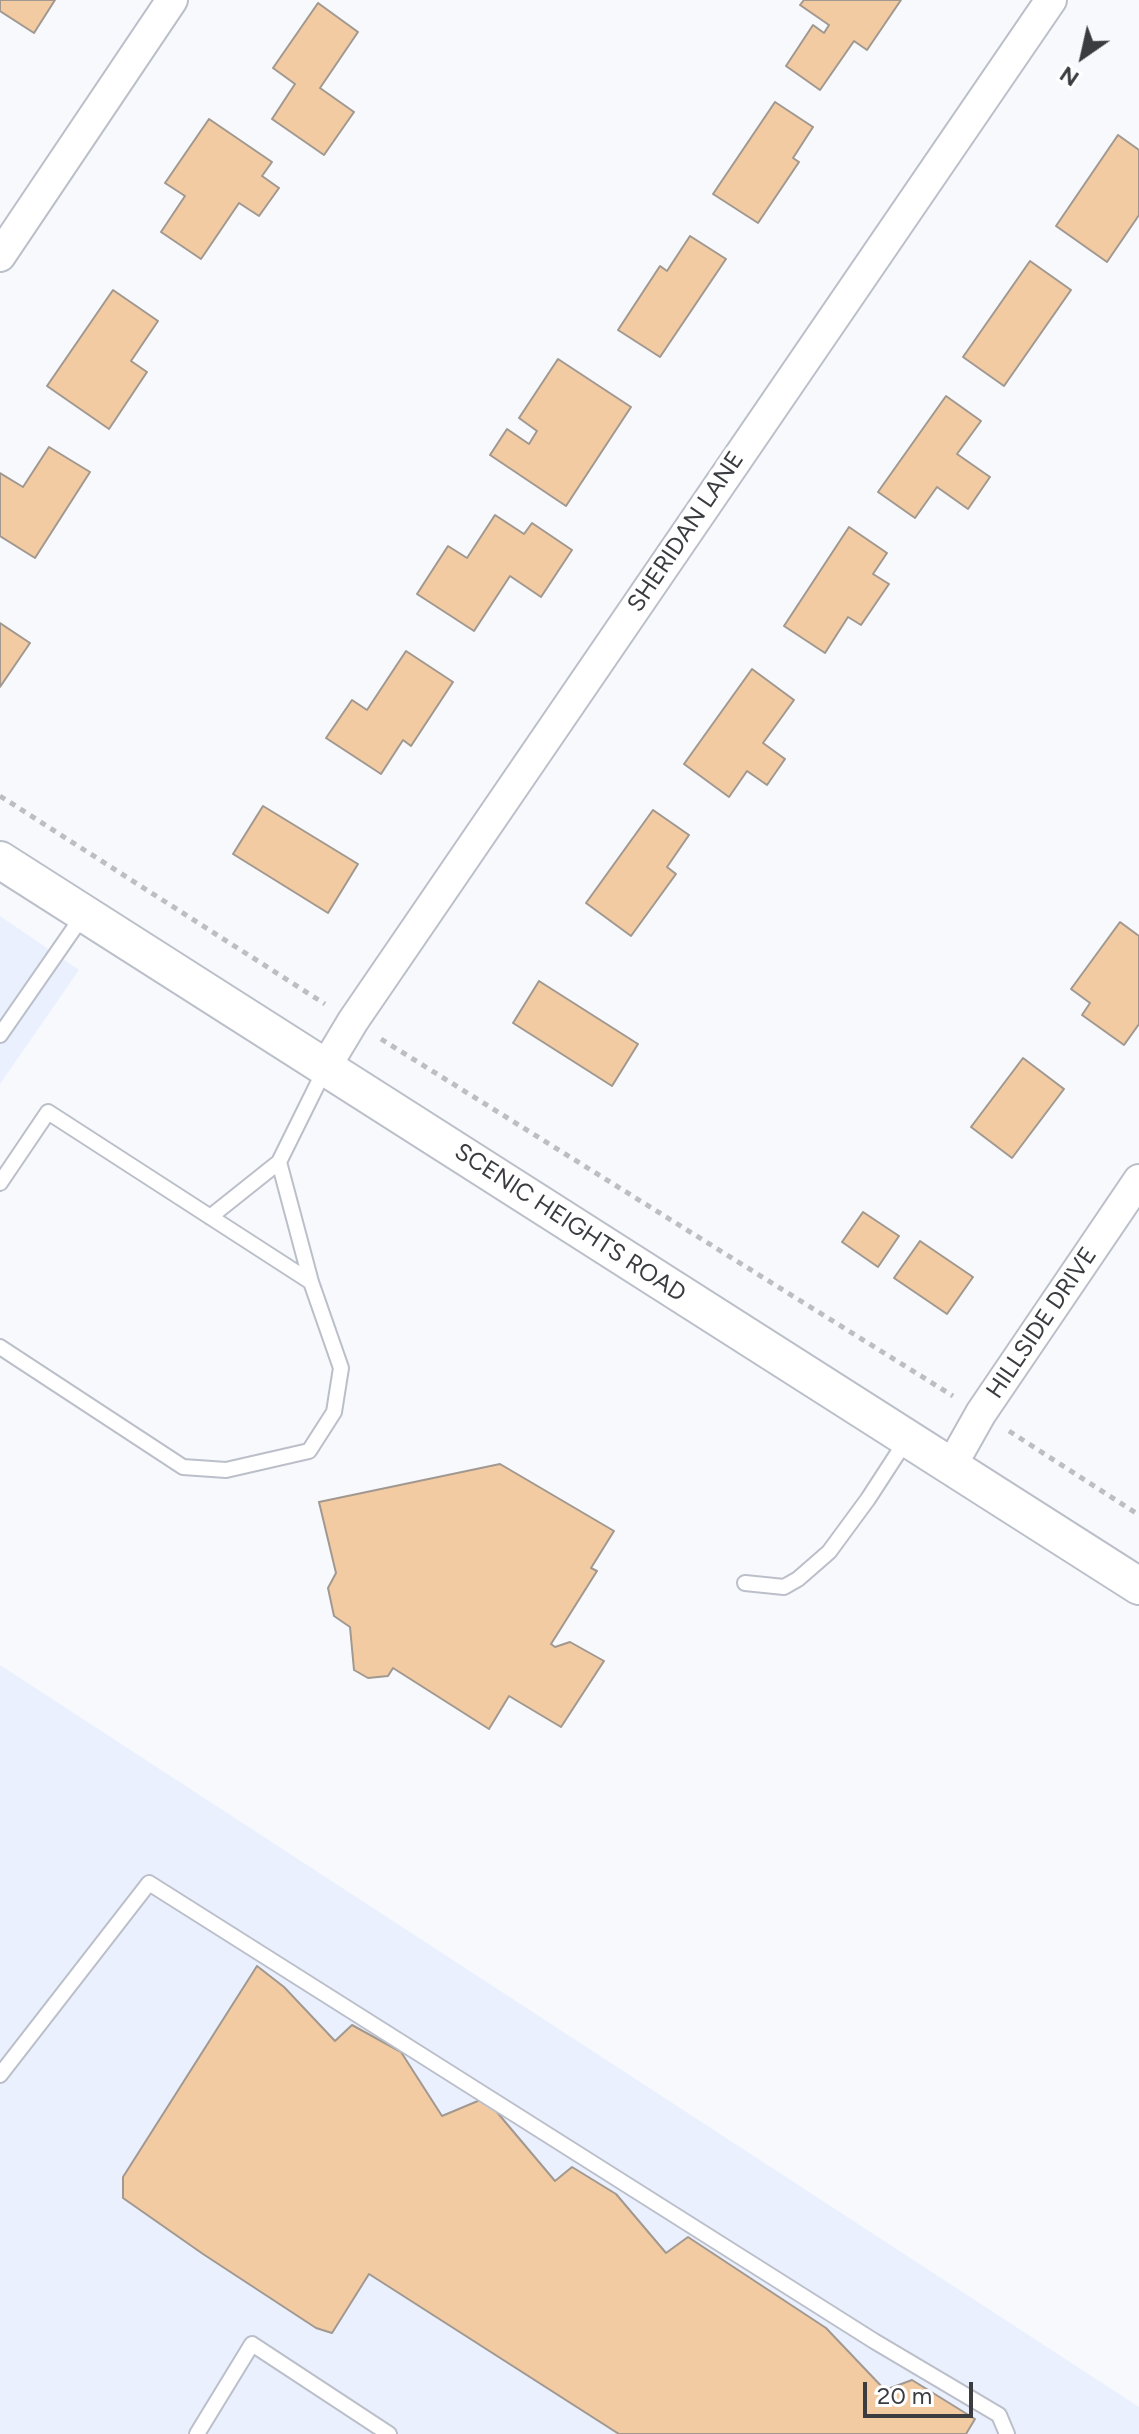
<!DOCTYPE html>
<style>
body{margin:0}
#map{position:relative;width:1139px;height:2434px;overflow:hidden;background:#f7f9fd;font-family:Figtree,sans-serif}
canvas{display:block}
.north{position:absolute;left:1043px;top:16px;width:80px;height:80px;-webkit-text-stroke:6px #fff;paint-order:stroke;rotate:214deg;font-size:22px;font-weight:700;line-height:32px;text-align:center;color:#3a3c40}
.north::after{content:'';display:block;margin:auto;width:28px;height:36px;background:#3a3c40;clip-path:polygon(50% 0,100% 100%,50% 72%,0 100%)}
.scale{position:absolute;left:863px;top:2382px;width:110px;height:36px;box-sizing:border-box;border:4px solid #3a3c40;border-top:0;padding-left:10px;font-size:24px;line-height:28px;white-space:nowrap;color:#3a3c40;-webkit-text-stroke:6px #fff;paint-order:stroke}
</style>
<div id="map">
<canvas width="1139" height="2434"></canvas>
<div class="north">N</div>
<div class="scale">20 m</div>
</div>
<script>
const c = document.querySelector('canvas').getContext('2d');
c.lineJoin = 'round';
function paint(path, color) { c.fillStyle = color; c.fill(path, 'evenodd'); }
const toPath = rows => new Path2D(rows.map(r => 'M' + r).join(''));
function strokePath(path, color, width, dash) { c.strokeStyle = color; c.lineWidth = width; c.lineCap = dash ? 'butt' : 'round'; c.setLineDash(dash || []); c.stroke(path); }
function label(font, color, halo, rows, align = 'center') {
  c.font = font + ' Figtree,sans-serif'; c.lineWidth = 8; c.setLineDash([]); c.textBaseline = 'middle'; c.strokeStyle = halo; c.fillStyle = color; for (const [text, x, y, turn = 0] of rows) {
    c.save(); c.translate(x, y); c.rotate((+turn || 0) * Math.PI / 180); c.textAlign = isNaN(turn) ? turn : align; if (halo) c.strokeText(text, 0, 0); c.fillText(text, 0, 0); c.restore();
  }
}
const built = toPath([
 [0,916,79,970,0,1084],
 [0,1665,1139,2407,1139,2434,0,2434]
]);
const building = toPath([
 [0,0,55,0,34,33,0,11,0,0],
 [804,0,901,0,867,50,854,41,820,90,786,66,813,25,824,33,829,25,800,5,804,0],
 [318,3,358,32,320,88,354,112,324,155,272,119,295,84,273,68,318,3],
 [775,102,813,127,793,158,799,162,758,223,713,194,775,102],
 [209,119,272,162,262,176,279,188,259,216,239,203,201,259,161,232,185,196,165,183,209,119],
 [1118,135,1139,150,1139,215,1107,262,1056,226,1118,135],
 [690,236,726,259,660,357,618,330,660,266,667,271,690,236],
 [1030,261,1071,290,1004,386,963,357,1030,261],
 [113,290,158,321,131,361,147,372,109,429,47,386,113,290],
 [558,359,631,407,566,506,490,455,507,429,529,444,537,431,519,418,558,359],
 [946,396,981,421,957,454,990,477,968,509,937,487,915,518,878,492,946,396],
 [49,447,90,472,35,558,0,536,0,473,23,487,49,447],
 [495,515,524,534,532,523,572,550,541,597,510,576,474,631,417,594,448,546,467,558,495,515],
 [849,527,887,553,873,574,889,584,861,625,848,617,825,653,784,626,849,527],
 [0,623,30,643,0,687,0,623],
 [406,651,453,682,411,746,403,740,381,774,326,738,352,700,367,710,406,651],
 [752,669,794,700,763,743,785,759,767,785,747,771,729,797,684,764,752,669],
 [263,806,358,864,328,913,233,854,263,806],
 [653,810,689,835,667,867,676,874,631,936,586,903,653,810],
 [1120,922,1139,936,1139,1024,1124,1045,1082,1015,1090,1003,1071,989,1120,922],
 [539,981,638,1044,612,1086,513,1023,539,981],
 [1023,1058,1064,1089,1012,1158,971,1127,1023,1058],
 [863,1212,899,1236,878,1267,842,1242,863,1212],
 [920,1241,973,1277,947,1314,894,1278,920,1241],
 [500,1464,614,1531,591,1568,597,1571,551,1644,555,1647,570,1642,604,1661,561,1727,509,1696,489,1729,393,1668,388,1676,368,1678,354,1670,350,1627,334,1616,328,1588,336,1573,319,1502,500,1464],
 [257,1966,284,1987,335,2041,352,2025,401,2052,442,2116,485,2098,555,2181,572,2167,616,2194,666,2253,688,2237,826,2328,885,2390,912,2380,975,2419,966,2434,619,2434,369,2274,332,2333,316,2328,203,2254,123,2198,123,2177,257,1966]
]);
const path = toPath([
 [0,796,325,1004],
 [381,1039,953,1396],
 [1009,1431,1139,1515]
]);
const service = toPath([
 [0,1035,84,914],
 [0,1183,48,1112,311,1282],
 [210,1217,279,1162],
 [0,1347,183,1467,226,1470,309,1451,334,1412,341,1368,311,1282,279,1162,326,1067],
 [745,1583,784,1587,798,1579,829,1552,868,1499,907,1439],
 [0,2075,149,1883,874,2341,999,2415,1007,2434],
 [197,2434,252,2344,389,2434]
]);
const minor = toPath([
 [0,256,172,0],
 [326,1066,353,1021,1051,0],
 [950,1468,981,1413,1139,1180]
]);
const tertiary = toPath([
 [0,860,1139,1586]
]);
const streetNames = [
 ["SHERIDAN LANE",686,532,-56],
 ["SCENIC HEIGHTS ROAD",570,1223,33],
 ["HILLSIDE DRIVE",1042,1323,-56]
];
paint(built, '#eaf0fe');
paint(building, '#f3cba3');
strokePath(building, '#a19890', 2);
strokePath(service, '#bbbfc9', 18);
strokePath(minor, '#bbbfc9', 34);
strokePath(tertiary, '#bbbfc9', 40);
strokePath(path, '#bcbec2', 5, [6, 6]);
strokePath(service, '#fff', 14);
strokePath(minor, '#fff', 30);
strokePath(tertiary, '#fff', 36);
label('24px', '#3a3c40', '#fff', streetNames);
</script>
